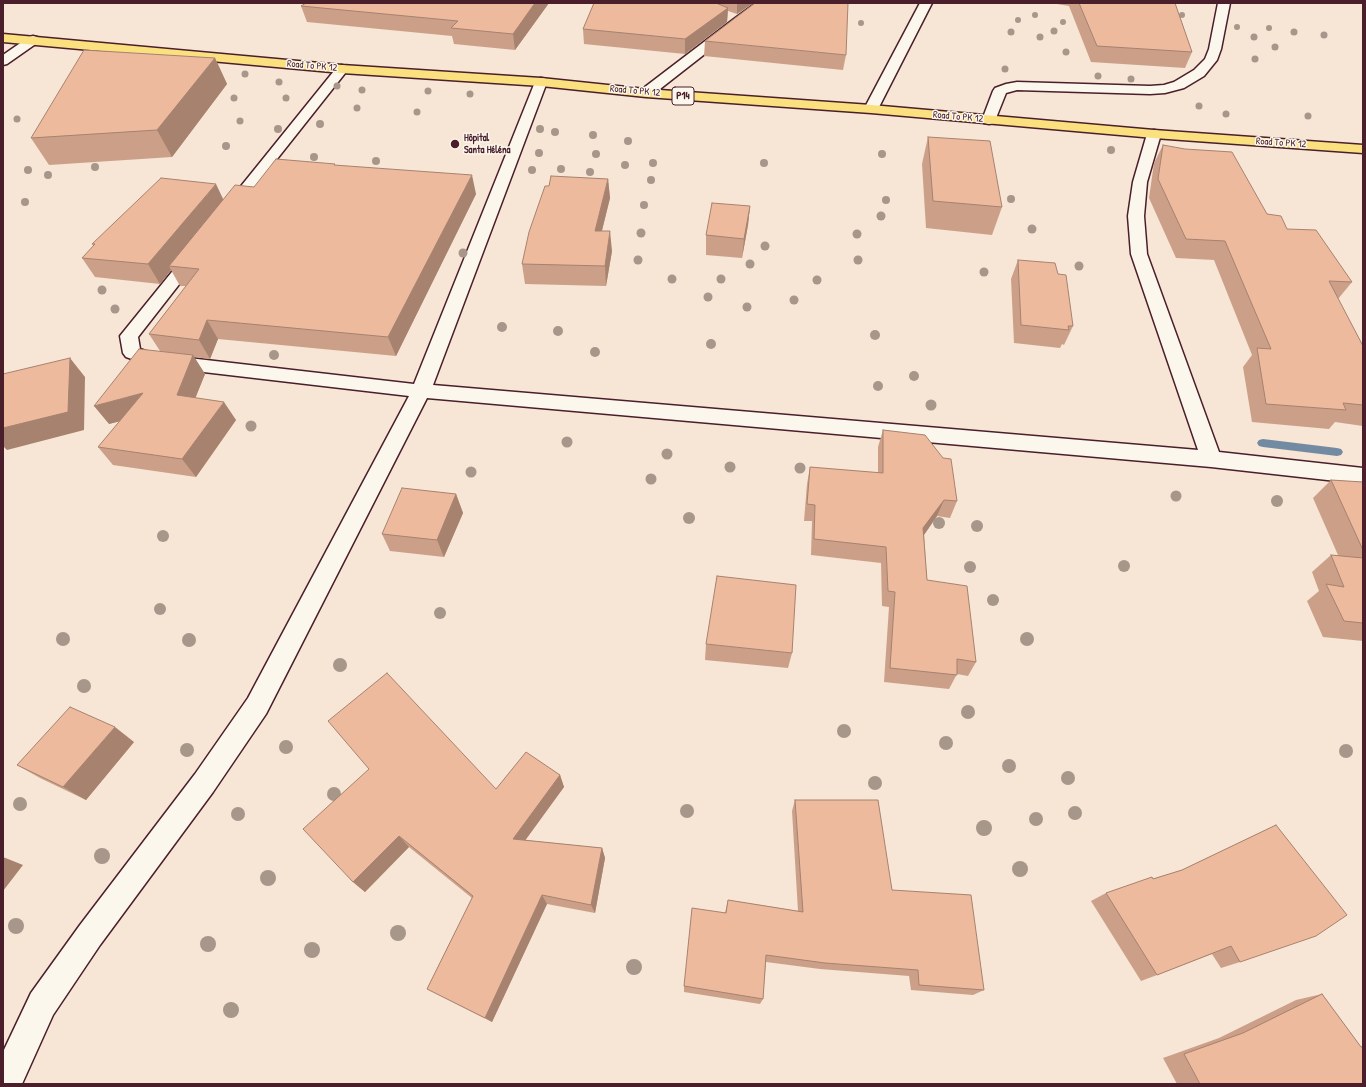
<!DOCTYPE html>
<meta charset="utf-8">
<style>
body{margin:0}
#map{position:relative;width:1366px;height:1087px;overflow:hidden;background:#f7e5d5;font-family:"Patrick Hand",sans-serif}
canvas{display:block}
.frame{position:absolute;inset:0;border:4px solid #4a1f2b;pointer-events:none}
</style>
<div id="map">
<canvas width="1366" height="1087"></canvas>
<div class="frame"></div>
</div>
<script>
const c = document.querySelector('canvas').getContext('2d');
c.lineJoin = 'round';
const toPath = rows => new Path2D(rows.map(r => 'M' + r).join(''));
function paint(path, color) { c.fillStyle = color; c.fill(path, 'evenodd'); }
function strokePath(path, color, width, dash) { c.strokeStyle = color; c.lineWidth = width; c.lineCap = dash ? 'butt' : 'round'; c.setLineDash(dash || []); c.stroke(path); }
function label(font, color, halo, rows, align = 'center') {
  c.font = font + ' "Patrick Hand",sans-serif'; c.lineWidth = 3; c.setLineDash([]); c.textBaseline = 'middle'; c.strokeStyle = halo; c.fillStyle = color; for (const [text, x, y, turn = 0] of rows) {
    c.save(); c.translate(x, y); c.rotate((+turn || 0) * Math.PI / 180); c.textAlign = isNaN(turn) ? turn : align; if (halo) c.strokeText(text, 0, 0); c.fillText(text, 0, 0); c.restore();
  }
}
const stream = toPath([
 [1263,439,1337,448,1341,449,1343,452,1341,455,1337,456,1263,447,1259,446,1257,443,1259,440,1263,439]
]);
const minor = toPath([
 [756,3,770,3,651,96,641,96,639,93,641,90,734,19,756,3],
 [920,3,932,3,878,109,876,112,866,112,864,109,920,3],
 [1218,3,1230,3,1221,49,1217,60,1204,76,1184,88,1165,93,1150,94,1017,90,1006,93,994,123,989,124,984,123,982,120,993,91,995,88,1006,84,1017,82,1150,86,1164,85,1174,82,1194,70,1205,59,1209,49,1218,3],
 [33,36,37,37,39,40,37,43,7,64,3,65,3,55,29,37,33,36],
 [342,65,346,66,348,69,346,72,235,212,230,214,225,212,222,209,225,206,338,66,342,65],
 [541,78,546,79,547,82,433,385,1198,450,1131,254,1128,216,1133,182,1147,134,1149,131,1154,130,1159,131,1161,134,1147,182,1144,216,1147,254,1219,452,1363,468,1363,484,1211,467,427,398,266,714,213,792,100,945,53,1015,22,1084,3,1084,3,1052,31,993,80,925,195,774,248,698,409,396,152,366,126,357,123,353,120,336,188,252,194,250,200,252,202,255,138,337,140,349,154,354,414,384,535,82,536,79,541,78]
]);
const major = toPath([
 [3,34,342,65,541,78,646,89,871,105,1154,130,1363,145,1363,153,1154,138,871,113,646,97,541,86,342,73,3,42,3,34]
]);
const trees = [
 [1035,15,3],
 [1182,15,3],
 [1018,20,3],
 [1063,22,3],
 [861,23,3],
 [1237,27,3],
 [1269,28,3],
 [1054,31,3.5],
 [1011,32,3.5],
 [1294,32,3.5],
 [1324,35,3.5],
 [1040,37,3.5],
 [1254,37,3.5],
 [1275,47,3.5],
 [1066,52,3.5],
 [1255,59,3.5],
 [1005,69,3.5],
 [245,74,3.5],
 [1098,76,3.5],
 [1131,79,3.5],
 [279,82,3.5],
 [337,86,3.5],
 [362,90,3.5],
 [428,91,3.5],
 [470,94,3.5],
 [234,98,3.5],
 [286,98,3.5],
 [1199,106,3.5],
 [357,108,3.5],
 [417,112,3.5],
 [1226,114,3.5],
 [1308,116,3.5],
 [17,119,3.5],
 [240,121,3.5],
 [320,124,4],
 [278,129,4],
 [540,129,4],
 [555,132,4],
 [593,135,4],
 [628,141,4],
 [226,146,4],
 [1111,150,4],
 [539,153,4],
 [596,154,4],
 [882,154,4],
 [314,157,4],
 [376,161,4],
 [653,163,4],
 [764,163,4],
 [625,165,4],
 [95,167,4],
 [561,169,4],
 [28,170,4],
 [532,170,4],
 [590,172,4],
 [48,175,4],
 [651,180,4],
 [1011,199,4],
 [886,200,4],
 [25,202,4],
 [644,205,4],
 [881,216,4.5],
 [1032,229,4.5],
 [641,233,4.5],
 [857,234,4.5],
 [765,246,4.5],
 [463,253,4.5],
 [638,260,4.5],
 [858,260,4.5],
 [750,264,4.5],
 [1079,266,4.5],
 [984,272,4.5],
 [672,279,4.5],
 [721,279,4.5],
 [817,280,4.5],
 [102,290,4.5],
 [708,297,4.5],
 [794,300,4.5],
 [747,307,4.5],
 [115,309,4.5],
 [502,327,5],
 [558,331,5],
 [875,335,5],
 [711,344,5],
 [595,352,5],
 [274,355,5],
 [914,376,5],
 [878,386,5],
 [931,405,5.5],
 [251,426,5.5],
 [567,442,5.5],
 [667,454,5.5],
 [730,467,5.5],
 [800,468,5.5],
 [471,472,5.5],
 [651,479,5.5],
 [1176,496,5.5],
 [1277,501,6],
 [689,518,6],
 [939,523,6],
 [977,526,6],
 [163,536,6],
 [1124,566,6],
 [970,567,6],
 [993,600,6],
 [160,609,6],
 [440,613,6],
 [63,639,7],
 [1027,639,7],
 [189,640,7],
 [340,665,7],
 [84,686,7],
 [968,712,7],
 [844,731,7],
 [946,743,7],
 [286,747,7],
 [187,750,7],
 [1346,751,7],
 [1009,766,7],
 [1068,778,7],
 [875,783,7],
 [334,794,7],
 [20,804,7],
 [687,811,7],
 [1075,813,7],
 [238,814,7],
 [1036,819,7],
 [984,828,8],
 [102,856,8],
 [1020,869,8],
 [268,878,8],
 [16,926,8],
 [398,933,8],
 [208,944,8],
 [312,950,8],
 [634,967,8],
 [231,1010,8]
];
const wall = toPath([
 [549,3,515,50,454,44,452,36,307,22,301,6],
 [594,3,753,3,737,14,728,11,727,22,685,54,584,44,583,29],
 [1051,3,1175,3,1192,52,1185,68,1091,62,1069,6],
 [705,41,846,55,843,70,704,56],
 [215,58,227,84,172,157,49,165,31,138],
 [928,137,1002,207,992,235,926,228,922,164],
 [1163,145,1267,214,1287,229,1352,282,1338,299,1363,346,1363,426,1335,422,1329,429,1252,422,1243,367,1252,355,1214,260,1176,258,1149,198,1154,163],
 [335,165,476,194,396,356,218,339,210,359,194,357,205,374,195,398,236,420,196,477,113,465,98,447,120,421,109,424,160,351,149,334,186,286,180,286,171,270,160,284,95,277,82,258,94,246,92,244,224,199,254,187],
 [608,179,610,198,602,231,612,251,606,286,525,284,522,264,549,186],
 [750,206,748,225,742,258,706,255,706,235],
 [1018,260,1058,274,1073,326,1064,345,1062,344,1060,348,1014,343,1011,279],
 [883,430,957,501,950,518,937,516,924,535,927,580,976,662,968,676,957,674,949,689,884,682,889,607,882,606,881,563,811,555,812,521,804,521,807,484,810,467,878,473,878,447],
 [1331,480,1363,482,1363,641,1323,637,1307,601,1319,591,1312,572,1331,555,1338,555,1313,498],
 [456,494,463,513,444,557,390,551,382,534],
 [706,644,792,653,788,668,705,660],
 [134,742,86,800,40,778,17,765],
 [369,769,496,789,560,775,564,787,525,840,602,848,605,858,595,913,547,904,492,1022,437,994,427,989,472,898,409,847,365,892,353,882],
 [795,800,892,890,984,990,973,995,911,990,909,976,820,969,766,962,763,999,760,1004,684,992,684,986,725,913,728,900,798,911,792,811],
 [1276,825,1240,962,1221,968,1212,954,1157,975,1141,981,1091,901,1106,893,1182,870],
 [1322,994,1361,1047,1363,1047,1363,1084,1177,1084,1163,1058,1219,1038,1296,1000]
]);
const shadedWall = toPath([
 [535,3,549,3,515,50,513,34],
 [737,3,753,3,737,14],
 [728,8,727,22,685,54,685,39],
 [215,58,227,84,172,157,157,130],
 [472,175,476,194,396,356,388,337],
 [608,179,610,198,597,250,595,231],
 [216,184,225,203,169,266,171,270,160,284,148,264],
 [750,206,748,225,742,258,744,239],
 [610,231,612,251,606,286,605,266],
 [207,320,218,339,210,359,199,340],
 [193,355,205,374,189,414,177,395],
 [70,358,85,377,84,430,7,450,3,446,3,428],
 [143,393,156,412,109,424,94,406],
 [224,402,236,420,196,477,182,459],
 [456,494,463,513,444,557,437,540],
 [944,500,937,516,917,545,923,528],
 [115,727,134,742,86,800,63,787],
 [560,775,564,787,519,849,513,839],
 [399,836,409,847,365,892,353,882],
 [602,848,605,858,595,913,591,905],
 [3,857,23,865,3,891],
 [542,895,547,904,492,1022,485,1018]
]);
const building = toPath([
 [306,3,535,3,513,34,451,28,458,21,301,6,306,3],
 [594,3,716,3,728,8,685,39,583,29,594,3],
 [755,3,848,3,846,55,705,41,755,3],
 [1079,3,1175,3,1192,52,1097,46,1079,3],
 [84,50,215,58,157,130,31,138,84,50],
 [928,137,990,141,1002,207,933,201,928,137],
 [1163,145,1185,149,1232,152,1267,214,1281,216,1287,229,1316,230,1352,282,1329,281,1363,346,1363,405,1343,403,1346,410,1266,404,1257,348,1271,349,1225,241,1186,239,1158,179,1163,145],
 [276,159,335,164,334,165,472,175,388,337,207,320,199,340,149,334,199,269,169,266,235,185,254,187,276,159],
 [551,176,608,179,595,231,610,231,605,266,522,264,529,232,545,186,549,186,551,176],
 [161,178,216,184,148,264,82,258,95,244,92,244,161,178],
 [712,203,750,206,744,239,706,235,712,203],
 [1018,260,1055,263,1058,274,1066,275,1073,326,1068,326,1069,330,1021,325,1018,260],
 [139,349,193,355,177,395,224,402,182,459,98,447,143,393,94,406,139,349],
 [70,358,68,412,3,428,3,374,70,358],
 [883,430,925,435,943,458,951,459,957,501,944,500,923,528,927,580,967,586,976,662,957,659,957,675,890,668,895,592,888,591,886,547,814,539,815,505,807,504,810,467,883,473,883,430],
 [1331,480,1363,482,1363,550,1331,480],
 [402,488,456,494,437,540,382,534,402,488],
 [1331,555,1363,558,1363,623,1344,621,1326,584,1344,587,1331,555],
 [717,576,796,585,792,653,706,644,717,576],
 [387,673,496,789,526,752,560,775,513,839,602,848,591,905,542,895,485,1018,427,989,473,896,399,836,353,882,303,829,369,769,328,721,387,673],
 [70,707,115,727,63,787,17,765,70,707],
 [795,800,878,800,892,890,971,895,984,990,919,985,918,970,825,963,766,955,763,999,684,986,692,908,726,913,728,900,803,912,795,800],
 [1276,825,1347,915,1316,936,1240,962,1231,946,1157,975,1106,893,1152,877,1153,879,1182,870,1276,825],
 [1322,994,1361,1047,1363,1047,1363,1084,1200,1084,1184,1054,1243,1033,1322,994]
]);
const markers = [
 [455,144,5,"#4a1f2b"]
];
const farStreetnames = [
 ["Road To PK 12",312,66,5],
 ["Road To PK 12",635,91,5],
 ["Road To PK 12",958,117,5],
 ["Road To PK 12",1281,143,4]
];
const farPoinames = [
 ["Hôpital",464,138],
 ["Santa Héléna",464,150]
];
const shields = [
 [683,96,22]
];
const shieldNames = [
 ["P14",683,96]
];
paint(stream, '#738ba2');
strokePath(minor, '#4a1f2b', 3);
strokePath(major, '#4a1f2b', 3);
paint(minor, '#fbf7ec');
paint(major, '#fbe080');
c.fillStyle = '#a7968a';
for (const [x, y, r] of trees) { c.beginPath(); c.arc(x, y, r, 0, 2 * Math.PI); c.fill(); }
paint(wall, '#cca088');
paint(shadedWall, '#a6826f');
paint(building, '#edba9e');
strokePath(building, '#a6826f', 1);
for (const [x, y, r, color] of markers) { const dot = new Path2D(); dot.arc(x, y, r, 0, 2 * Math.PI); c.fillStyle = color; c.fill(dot); strokePath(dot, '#fbf7ec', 1.5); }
label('10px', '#4a1f2b', '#fbf7ec', farStreetnames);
label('bold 10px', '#4a1f2b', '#fbf7ec', farPoinames, 'left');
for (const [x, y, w] of shields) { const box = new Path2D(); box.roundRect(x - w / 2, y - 9, w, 18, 3); c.fillStyle = '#fbf7ec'; c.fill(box); strokePath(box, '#4a1f2b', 1); }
label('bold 11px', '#4a1f2b', null, shieldNames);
</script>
